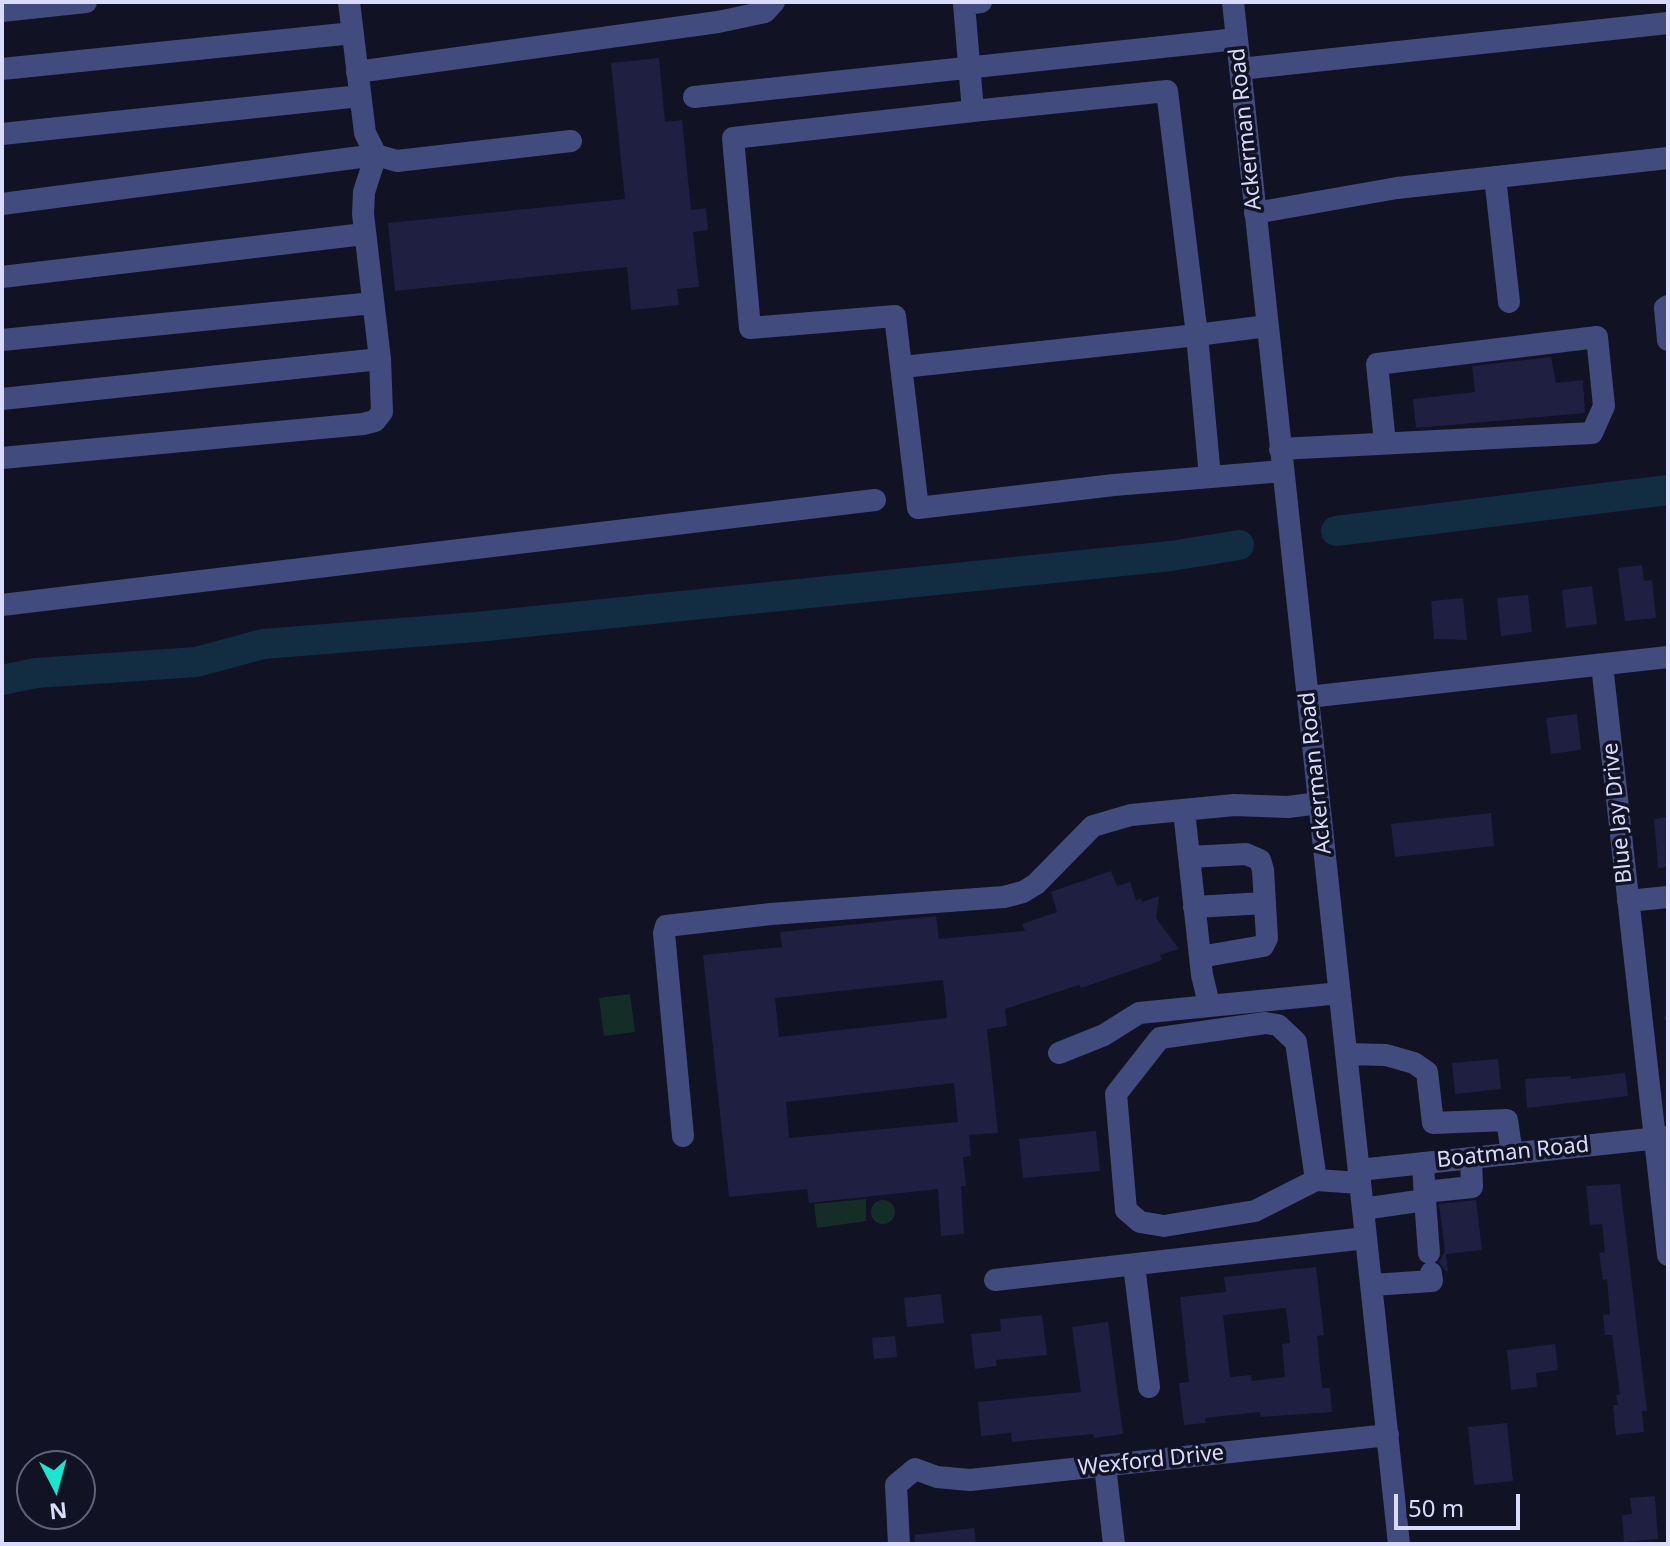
<!DOCTYPE html>
<style>
body{margin:0}
#map{position:relative;width:1670px;height:1546px;overflow:hidden;background:#111223;font-family:"Noto Sans",sans-serif}
canvas{display:block}
.frame{position:absolute;inset:0;border:4px solid #d8dbfb;pointer-events:none}
.north{position:absolute;left:16px;top:1450px;width:80px;height:80px;box-sizing:border-box;background:#111223;border:2px solid #616279;border-radius:50%;rotate:174deg;font-size:22px;font-weight:700;line-height:32px;text-align:center;color:#d8dbfb}
.north::after{content:'';display:block;margin:auto;width:28px;height:36px;background:#1ae5d0;clip-path:polygon(50% 0,100% 100%,50% 72%,0 100%)}
.scale{position:absolute;left:1394px;top:1494px;width:126px;height:36px;box-sizing:border-box;border:4px solid #d8dbfb;border-top:0;padding-left:10px;font-size:24px;line-height:28px;white-space:nowrap;color:#d8dbfb;-webkit-text-stroke:6px #111223;paint-order:stroke}
</style>
<div id="map">
<canvas width="1670" height="1546"></canvas>
<div class="frame"></div>
<div class="north">N</div>
<div class="scale">50 m</div>
</div>
<script>
const c = document.querySelector('canvas').getContext('2d');
c.lineJoin = 'round';
function paint(path, color) { c.fillStyle = color; c.fill(path, 'evenodd'); }
const toPath = rows => new Path2D(rows.map(r => 'M' + r).join(''));
function strokePath(path, color, width, dash) { c.strokeStyle = color; c.lineWidth = width; c.lineCap = dash ? 'butt' : 'round'; c.setLineDash(dash || []); c.stroke(path); }
function label(font, color, halo, rows, align = 'center') {
  c.font = font + ' "Noto Sans",sans-serif'; c.lineWidth = 7; c.setLineDash([]); c.textBaseline = 'middle'; c.strokeStyle = halo; c.fillStyle = color; for (const [text, x, y, turn = 0] of rows) {
    c.save(); c.translate(x, y); c.rotate((+turn || 0) * Math.PI / 180); c.textAlign = isNaN(turn) ? turn : align; if (halo) c.strokeText(text, 0, 0); c.fillText(text, 0, 0); c.restore();
  }
}
const green = toPath([
 [630,994,635,1032,604,1036,599,998],
 [866,1199,866,1221,817,1228,814,1204],
 '871 1212a12 12 0 1 1 24 0a12 12 0 1 1-24 0Z'
]);
const stream = toPath([
 [1667,1018,1668,1018]
]);
const river = toPath([
 [1336,531,1668,490],
 [2,680,36,673,196,662,263,644,476,627,1171,556,1239,545]
]);
const building = toPath([
 [659,58,665,122,682,120,691,210,706,208,708,230,693,232,699,287,677,289,679,305,631,310,627,267,395,291,388,223,625,199,611,63],
 [1551,357,1556,383,1583,380,1585,413,1416,428,1413,399,1475,392,1472,366],
 [1642,565,1644,581,1652,580,1656,618,1625,621,1618,568],
 [1592,586,1597,624,1566,628,1562,590],
 [1528,595,1532,632,1501,636,1497,598],
 [1463,598,1467,640,1434,639,1431,601],
 [1577,714,1581,750,1551,754,1546,718],
 [1491,813,1494,846,1395,857,1391,824],
 [1668,817,1668,867,1658,868,1654,819],
 [1111,871,1117,886,1130,882,1136,900,1141,898,1142,902,1159,896,1156,918,1179,949,1160,955,1162,960,1081,988,1079,985,1005,1009,1007,1026,987,1029,998,1133,969,1135,971,1156,963,1157,966,1186,961,1186,964,1234,941,1236,938,1189,809,1203,807,1189,729,1197,703,955,782,947,780,932,936,916,939,939,1025,931,1022,924,1057,912,1051,892],
 [943,980,947,1018,779,1037,775,998],
 [954,1083,958,1122,789,1138,786,1102],
 [1498,1059,1501,1089,1455,1094,1452,1063],
 [1625,1073,1628,1096,1527,1108,1525,1079,1571,1076,1571,1079],
 [1096,1131,1100,1171,1023,1178,1019,1139],
 [1620,1184,1647,1411,1642,1411,1644,1432,1616,1435,1613,1405,1618,1405,1616,1395,1620,1394,1612,1335,1605,1335,1603,1315,1610,1314,1607,1279,1603,1280,1599,1253,1605,1252,1602,1224,1590,1225,1586,1186],
 [1476,1200,1482,1250,1446,1254,1448,1271,1445,1271,1439,1262,1445,1251,1439,1204],
 [1316,1267,1324,1335,1317,1336,1322,1388,1330,1388,1332,1412,1261,1417,1260,1412,1205,1418,1206,1423,1184,1425,1179,1383,1189,1382,1180,1297,1226,1292,1224,1277],
 [1286,1308,1290,1343,1282,1344,1285,1377,1252,1381,1251,1375,1230,1377,1223,1315],
 [941,1294,944,1323,907,1327,904,1298],
 [1042,1315,1047,1355,996,1360,997,1366,975,1369,971,1334,1001,1331,1000,1319],
 [1108,1322,1123,1434,1094,1438,1093,1434,1012,1442,1011,1433,981,1436,978,1402,1081,1392,1072,1327],
 [895,1336,897,1357,874,1359,872,1338],
 [1555,1344,1558,1370,1536,1373,1537,1387,1511,1390,1507,1350],
 [1507,1423,1513,1481,1474,1485,1468,1427],
 [1655,1496,1658,1539,1624,1542,1622,1515,1632,1514,1630,1498],
 [974,1528,976,1544,915,1544,914,1535]
]);
const minor = toPath([
 [349,2,365,133,376,155,397,161,571,141],
 [981,2,964,4,973,111,733,138,750,328,895,316,918,508,1114,485,1283,471],
 [1233,2,1399,1544],
 [2,11,86,2],
 [2,69,353,33],
 [1240,69,1668,23],
 [357,72,718,22,765,12,774,2],
 [694,97,1237,39],
 [2,134,360,96],
 [1495,177,1509,302],
 [2,204,376,155,364,192,363,214,380,359,382,412,375,421,363,424,2,458],
 [1255,213,1397,188,1668,158],
 [2,277,364,234],
 [1668,306,1665,308,1668,340],
 [2,340,373,303],
 [903,367,1197,335,1167,91,973,111],
 [2,399,380,359],
 [1280,449,1592,433,1604,406,1597,337,1377,364,1385,443],
 [1210,477,1197,335,1267,326],
 [2,605,875,500],
 [1602,665,1668,1255],
 [1308,697,1668,657],
 [1184,811,1202,975,1209,1004],
 [1189,857,1246,854,1260,860,1263,870,1267,938,1263,946,1200,957],
 [1628,901,1668,897],
 [1194,907,1265,903],
 [1059,1053,1104,1035,1139,1013,1340,993],
 [1346,1054,1386,1055,1414,1063,1427,1072,1433,1123,1507,1120,1512,1154],
 [683,1136,664,933,666,926,771,914,1004,897,1023,892,1036,884,1093,826,1131,815,1234,805,1288,807,1319,803],
 [1359,1170,1668,1137],
 [1316,1180,1296,1042,1278,1025,1265,1023,1160,1038,1116,1094,1126,1210,1140,1222,1164,1226,1255,1211,1316,1180,1360,1183],
 [1424,1192,1472,1187,1471,1158],
 [1425,1200,1429,1253],
 [1363,1209,1425,1200,1423,1163],
 [1134,1265,1149,1387],
 [995,1280,1366,1238],
 [1372,1285,1432,1281,1431,1273],
 [1105,1466,1114,1544],
 [899,1544,896,1485,915,1469,937,1477,970,1480,1388,1435]
]);
const streetNames = [
 ["Ackerman Road",1246,129,-96],
 ["Ackerman Road",1316,773,-96],
 ["Blue Jay Drive",1618,813,-96],
 ["Boatman Road",1513,1153,-6],
 ["Wexford Drive",1151,1461,-6]
];
paint(green, '#152d27');
strokePath(stream, '#122d42', 5);
strokePath(river, '#122d42', 30);
paint(building, '#1f1f42');
strokePath(minor, '#414b7d', 22);
label('22px', '#d8dbfb', '#111223', streetNames);
</script>
